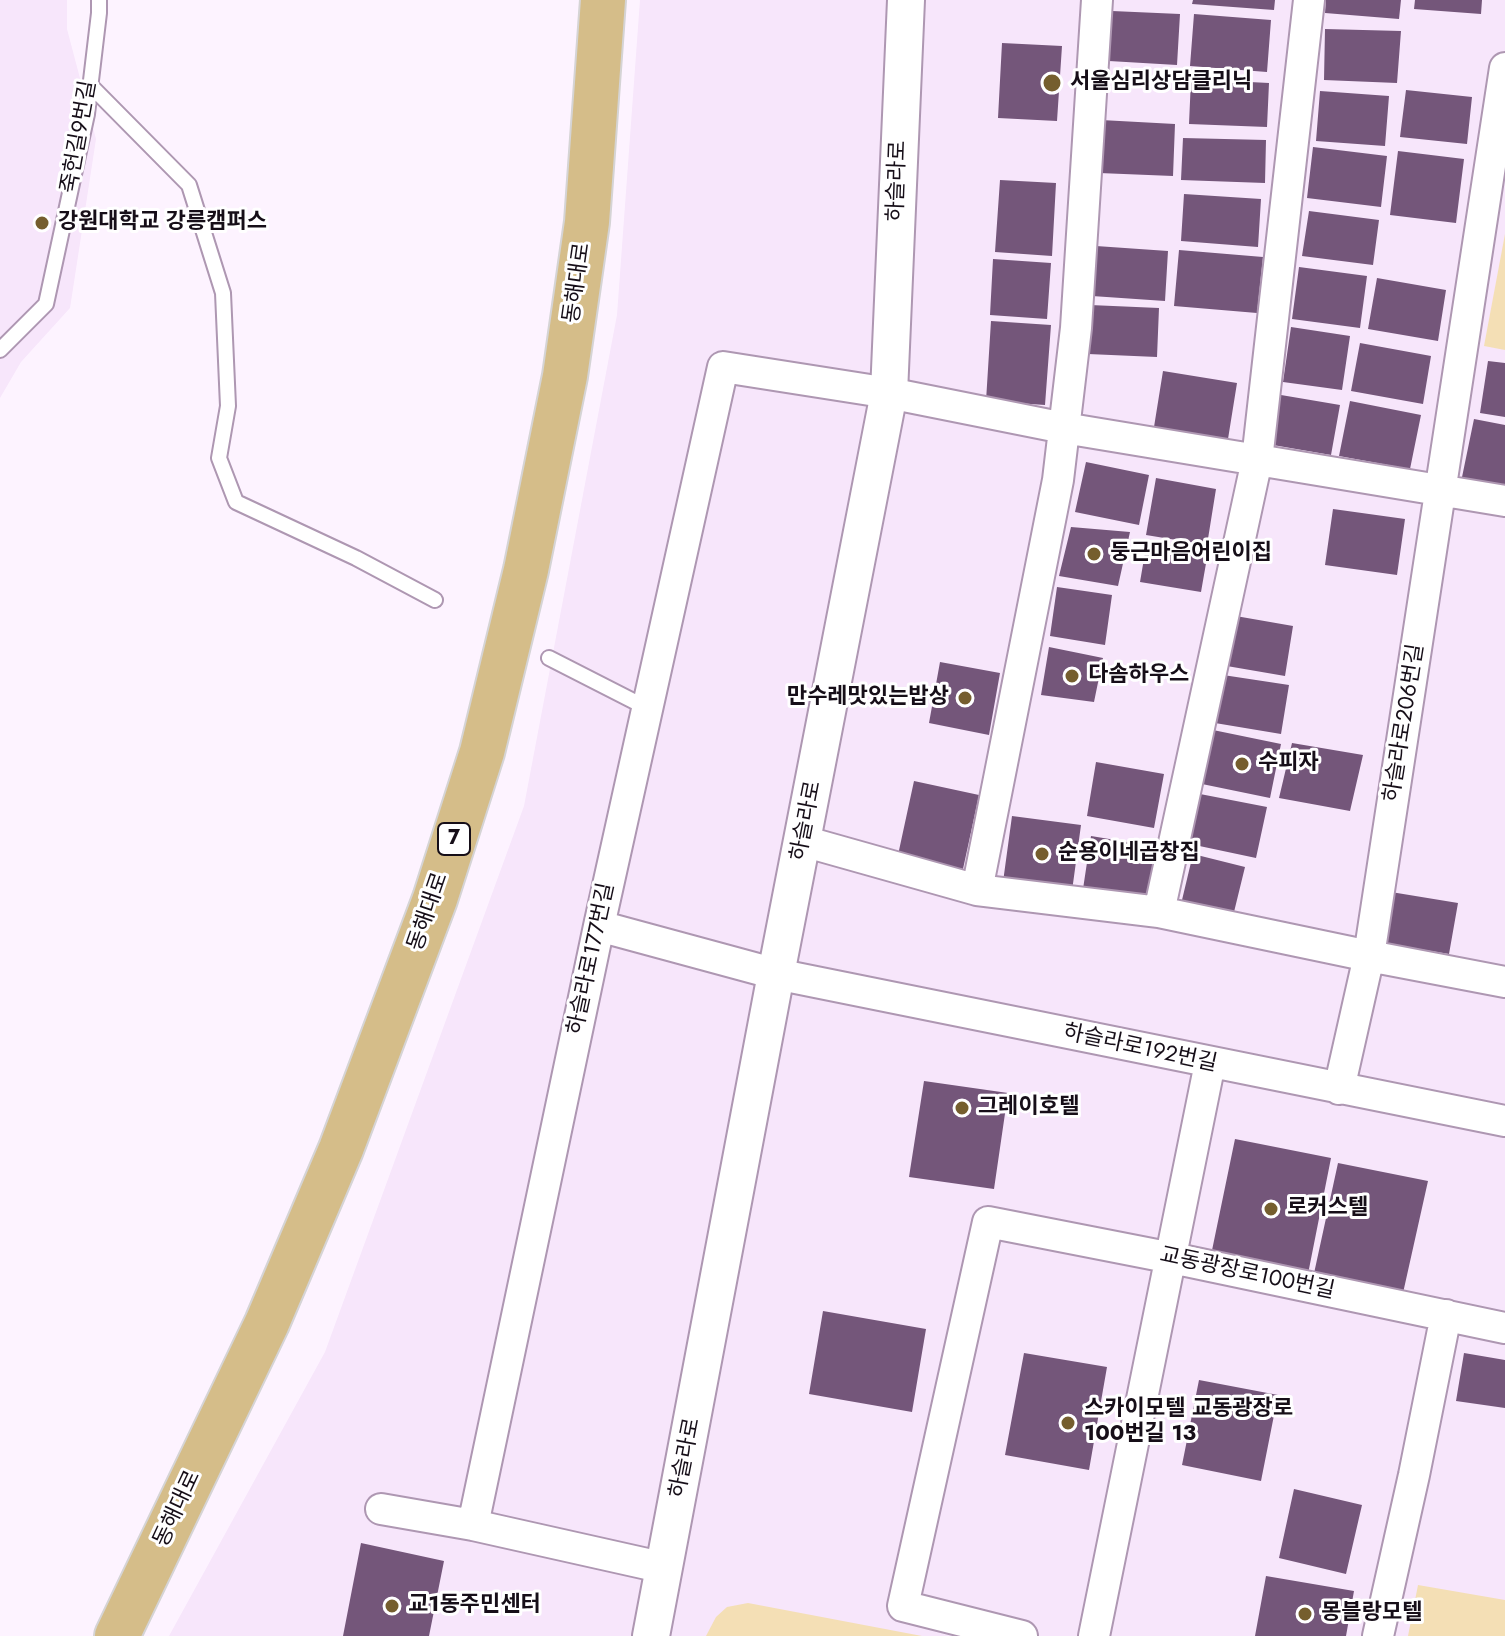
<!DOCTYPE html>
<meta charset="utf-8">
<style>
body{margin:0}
canvas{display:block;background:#fdf3ff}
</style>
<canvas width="1505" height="1636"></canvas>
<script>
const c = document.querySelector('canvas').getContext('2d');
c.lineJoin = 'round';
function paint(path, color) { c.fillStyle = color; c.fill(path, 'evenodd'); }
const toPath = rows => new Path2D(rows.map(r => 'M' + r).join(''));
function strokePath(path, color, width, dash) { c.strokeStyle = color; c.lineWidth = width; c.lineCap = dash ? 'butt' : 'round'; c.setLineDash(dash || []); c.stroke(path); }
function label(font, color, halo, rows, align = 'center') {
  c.font = font + ' Jost,"Noto Sans KR",sans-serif'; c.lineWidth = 6; c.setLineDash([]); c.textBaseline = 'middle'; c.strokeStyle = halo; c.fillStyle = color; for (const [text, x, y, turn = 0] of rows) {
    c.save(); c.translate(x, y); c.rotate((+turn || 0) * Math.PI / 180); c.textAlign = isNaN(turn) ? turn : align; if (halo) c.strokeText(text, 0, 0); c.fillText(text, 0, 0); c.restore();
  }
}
const built = toPath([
 [0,0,67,0,67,29,96,139,70,308,21,362,0,398],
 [640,0,1505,0,1505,1636,169,1636,325,1352,524,806,617,315]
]);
const green = toPath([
 [1505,234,1505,350,1484,346],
 [1418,1585,1505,1600,1505,1636,1408,1636],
 [748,1603,922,1636,706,1636,716,1617,727,1607]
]);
const building = toPath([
 [1193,0,1275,0,1274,10,1192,4],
 [1326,0,1401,0,1399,19,1325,13],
 [1415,0,1482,0,1481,14,1414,9],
 [1112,11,1180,14,1177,65,1109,61],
 [1194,14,1271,20,1267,72,1190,66],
 [1325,29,1401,31,1397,83,1324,80],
 [1002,43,1062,46,1057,121,998,118],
 [1191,79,1269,83,1267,127,1189,124],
 [1406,90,1472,97,1467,144,1400,137],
 [1320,91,1389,96,1385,146,1316,141],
 [1101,120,1175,124,1173,176,1099,173],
 [1183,138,1266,140,1265,183,1181,180],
 [1313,147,1387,156,1381,207,1307,198],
 [1398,151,1464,159,1456,223,1390,215],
 [1000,180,1056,183,1052,256,995,252],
 [1184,194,1261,199,1258,247,1181,241],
 [1309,211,1379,220,1373,265,1302,256],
 [1096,246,1168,251,1165,301,1092,296],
 [1179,250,1263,257,1257,313,1174,306],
 [993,259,1051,263,1047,319,990,315],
 [1299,267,1367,276,1360,328,1292,319],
 [1377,278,1446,290,1438,341,1368,329],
 [1090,305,1159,308,1157,357,1088,354],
 [991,321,1051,325,1045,405,986,401],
 [1291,327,1350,336,1342,390,1283,382],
 [1360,343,1431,356,1423,404,1351,391],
 [1488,361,1505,363,1505,417,1480,413],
 [1163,371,1237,383,1228,439,1154,427],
 [1281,395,1340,405,1331,455,1273,445],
 [1350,401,1421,415,1410,469,1339,456],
 [1474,419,1505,425,1505,488,1461,482],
 [1086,462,1149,475,1139,525,1075,512],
 [1156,478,1216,489,1207,545,1146,535],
 [1333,509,1405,519,1397,575,1325,565],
 [1071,527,1130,532,1118,586,1059,576],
 [1147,541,1208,552,1201,592,1140,582],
 [1057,587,1112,595,1105,645,1050,636],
 [1230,615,1293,626,1285,676,1221,665],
 [1049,647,1103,658,1094,702,1041,695],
 [940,662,1000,673,989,735,929,723],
 [1223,675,1289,685,1281,734,1215,723],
 [1213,730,1281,744,1270,798,1202,784],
 [1292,743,1363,755,1350,811,1279,798],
 [1096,762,1164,774,1154,828,1087,816],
 [914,781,979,795,963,869,898,855],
 [1200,794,1267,807,1256,858,1190,844],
 [1012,816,1081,825,1072,891,1003,882],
 [1091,836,1158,847,1149,899,1083,889],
 [1193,854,1245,867,1234,912,1182,900],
 [1391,892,1458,903,1449,954,1383,943],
 [924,1081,1008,1093,994,1189,909,1177],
 [1235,1139,1331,1158,1307,1279,1210,1260],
 [1338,1163,1428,1181,1403,1293,1313,1278],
 [823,1311,926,1329,912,1412,809,1394],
 [1024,1353,1107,1367,1089,1470,1005,1455],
 [1464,1353,1505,1360,1505,1408,1456,1401],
 [1199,1380,1278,1395,1261,1481,1182,1465],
 [1294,1489,1362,1505,1346,1574,1279,1558],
 [361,1543,444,1561,429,1636,343,1636],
 [1266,1576,1354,1591,1346,1636,1255,1636]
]);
const service = toPath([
 [90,85,189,185,223,293,228,406,219,458,236,502,356,558,435,600],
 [0,350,46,304,87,114,99,13,99,0],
 [549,658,647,708]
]);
const minor = toPath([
 [803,841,977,890,1159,912,1369,956,1505,982],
 [977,890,1058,480,1076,328,1097,0],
 [1159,912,1257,460,1309,0],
 [599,926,776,974,1505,1121],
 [1339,1089,1369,956,1505,68],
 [381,1509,473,1525,665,1568],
 [473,1525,599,926,723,367,889,393,1064,428,1505,501],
 [1022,1636,903,1606,988,1222,1172,1258,1505,1328],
 [1094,1636,1210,1063],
 [1378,1636,1414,1475,1446,1315]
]);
const tertiary = toPath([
 [651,1636,776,974,889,393,906,0]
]);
const primary = toPath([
 [117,1636,267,1323,341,1149,435,899,482,752,526,570,565,376,587,222,603,0]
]);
const markers = [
 [1052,83,10,"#755e2e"],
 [42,223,8,"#755e2e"],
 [1094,554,8,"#755e2e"],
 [1072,676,8,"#755e2e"],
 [965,698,8,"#755e2e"],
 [1242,764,8,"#755e2e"],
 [1042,854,8,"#755e2e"],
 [962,1108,8,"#755e2e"],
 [1271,1209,8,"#755e2e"],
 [1068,1423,8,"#755e2e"],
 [392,1606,8,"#755e2e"],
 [1305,1614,8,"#755e2e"]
];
const shields = [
 [454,839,32]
];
const shieldNames = [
 ["7",454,839]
];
const poiNames = [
 ["서울심리상담클리닉",1070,83],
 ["강원대학교 강릉캠퍼스",58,223],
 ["둥근마음어린이집",1110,554],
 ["다솜하우스",1088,676],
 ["만수레맛있는밥상",949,698,"right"],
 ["수피자",1258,764],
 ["순용이네곱창집",1058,854],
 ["그레이호텔",978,1108],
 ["로커스텔",1287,1209],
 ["스카이모텔 교동광장로",1084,1410],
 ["100번길 13",1084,1435],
 ["교1동주민센터",408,1606],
 ["몽블랑모텔",1321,1614]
];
const streetNames = [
 ["죽헌길9번길",80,137,-80],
 ["하슬라로",898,181,-88],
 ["동해대로",578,283,-82],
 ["하슬라로206번길",1405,723,-81],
 ["하슬라로",807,821,-79],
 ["동해대로",429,912,-71],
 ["하슬라로177번길",592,959,-78],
 ["하슬라로192번길",1140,1049,12],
 ["교동광장로100번길",1247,1274,12],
 ["하슬라로",686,1458,-79],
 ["동해대로",178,1509,-65]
];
paint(built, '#f7e6fb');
paint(green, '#f4dfb5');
paint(building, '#74567a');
strokePath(service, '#ae97b2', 18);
strokePath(minor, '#ae97b2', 34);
strokePath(tertiary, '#ae97b2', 40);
strokePath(primary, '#d5d4d5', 48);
strokePath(service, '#fff', 14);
strokePath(minor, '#fff', 30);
strokePath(tertiary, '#fff', 36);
strokePath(primary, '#d5bd89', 44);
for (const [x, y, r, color] of markers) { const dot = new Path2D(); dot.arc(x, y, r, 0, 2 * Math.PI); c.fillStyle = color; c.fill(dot); strokePath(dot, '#fff', 3); }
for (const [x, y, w] of shields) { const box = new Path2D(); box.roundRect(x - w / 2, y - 16, w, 32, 6); c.fillStyle = '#fff'; c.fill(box); strokePath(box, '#160e18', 2); }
label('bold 20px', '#160e18', null, shieldNames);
label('bold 22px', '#160e18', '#fff', poiNames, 'left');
label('22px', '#160e18', '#fff', streetNames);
</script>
